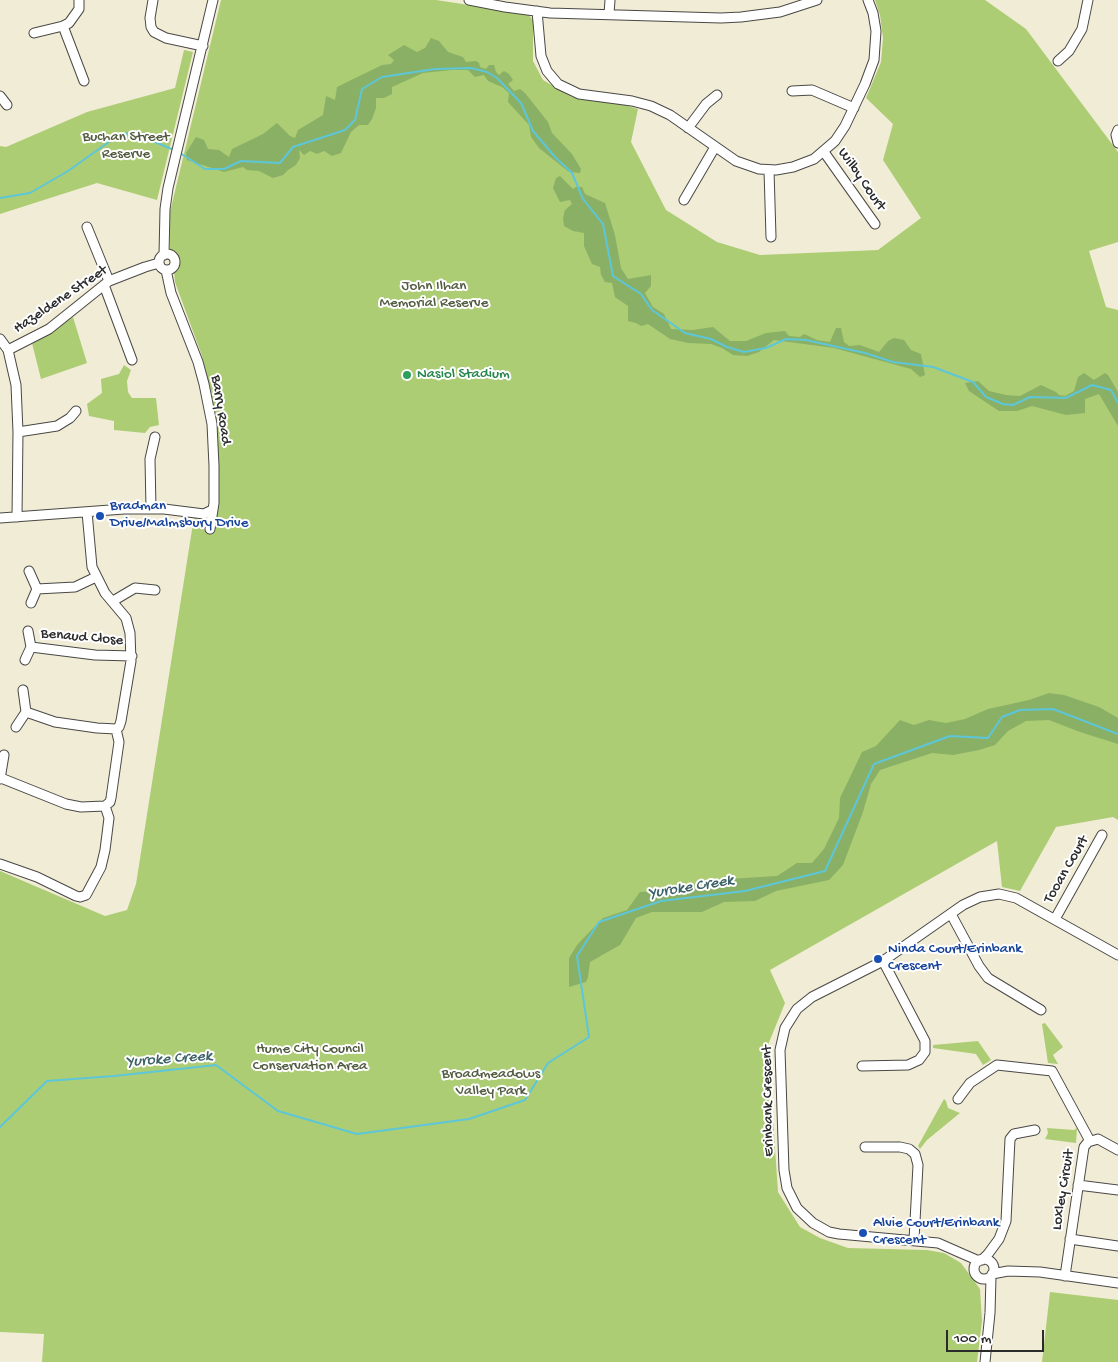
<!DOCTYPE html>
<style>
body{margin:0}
#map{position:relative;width:1118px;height:1362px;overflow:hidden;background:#f1ecd6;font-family:"Gochi Hand",sans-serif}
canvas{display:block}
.scale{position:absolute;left:946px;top:1330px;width:98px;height:22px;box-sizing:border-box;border:2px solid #2b2b2b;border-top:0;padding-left:6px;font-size:15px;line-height:18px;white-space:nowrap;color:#2b2b2b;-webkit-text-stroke:4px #fff;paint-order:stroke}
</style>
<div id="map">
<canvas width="1118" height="1362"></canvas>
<div class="scale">100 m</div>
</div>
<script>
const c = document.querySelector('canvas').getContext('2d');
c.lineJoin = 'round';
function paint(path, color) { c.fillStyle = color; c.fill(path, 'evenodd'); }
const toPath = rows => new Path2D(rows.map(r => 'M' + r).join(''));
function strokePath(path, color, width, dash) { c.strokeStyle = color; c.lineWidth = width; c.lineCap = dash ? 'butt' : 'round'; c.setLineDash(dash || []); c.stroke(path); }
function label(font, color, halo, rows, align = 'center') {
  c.font = font + ' "Gochi Hand",sans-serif'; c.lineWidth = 4; c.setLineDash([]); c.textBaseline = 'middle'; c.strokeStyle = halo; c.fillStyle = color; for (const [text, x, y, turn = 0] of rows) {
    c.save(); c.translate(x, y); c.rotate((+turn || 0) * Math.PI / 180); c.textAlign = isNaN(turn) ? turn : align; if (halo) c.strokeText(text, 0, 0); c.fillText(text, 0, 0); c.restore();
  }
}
const green = toPath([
 [221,0,436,0,528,14,533,20,533,61,543,80,572,97,622,104,638,109,631,142,666,210,717,242,760,255,878,250,921,218,883,160,893,124,866,98,881,62,883,38,880,15,875,0,985,0,1026,29,1118,152,1118,242,1089,251,1106,307,1118,310,1118,820,1113,817,1056,827,1020,891,1002,887,997,841,770,970,785,1003,768,1045,778,1192,800,1227,820,1238,848,1248,927,1250,944,1253,961,1263,980,1289,982,1321,977,1362,42,1362,44,1334,0,1332,0,871,105,916,127,910,136,884,194,517,203,521,204,530,214,530,218,499,219,465,212,395,202,356,175,282,174,271,177,263,176,258,170,251,170,212],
 [184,50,193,52,157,200,97,183,0,214,0,146,6,147,87,112,175,88],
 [73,317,87,363,41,379,32,343],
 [124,365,131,370,127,381,128,392,132,398,156,398,159,425,150,427,145,433,114,430,114,421,89,416,87,404,102,393,101,379,119,374],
 [1045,1023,1063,1047,1053,1055,1058,1064,1048,1063,1042,1024],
 [978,1041,991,1060,983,1065,976,1054,933,1048,933,1045],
 [944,1099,946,1101,948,1108,960,1113,927,1140,920,1149,918,1146],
 [1047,1128,1074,1130,1077,1128,1076,1143,1045,1139,1048,1133],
 [1050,1292,1118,1300,1118,1362,1042,1362]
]);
const forest = toPath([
 [431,38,439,41,448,52,463,57,466,62,476,61,479,63,480,67,486,69,489,65,494,65,496,72,499,75,504,71,509,74,513,80,508,84,514,91,520,89,525,93,548,122,552,133,572,154,581,169,580,173,569,172,539,148,531,137,529,125,508,102,509,93,502,87,488,81,484,75,475,77,468,70,452,70,423,73,392,87,392,94,384,98,376,98,376,108,372,119,368,125,359,125,351,132,341,153,332,156,324,151,317,154,310,151,304,155,299,150,300,158,296,165,288,170,283,175,273,178,259,171,247,170,243,167,224,172,187,160,186,153,196,137,204,140,208,149,219,150,229,157,232,149,263,134,277,123,290,136,295,138,298,130,323,115,326,96,335,100,337,87,382,65,391,64,394,60,388,55,404,45,417,52,425,48],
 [560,176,573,189,576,187,582,187,585,194,605,203,615,235,621,268,628,279,651,275,651,286,645,293,653,307,664,314,671,329,693,330,713,327,730,341,746,341,766,333,785,331,789,336,800,337,804,334,817,340,830,342,836,328,841,328,844,342,849,346,860,345,879,352,888,341,894,338,904,340,911,350,921,354,925,375,920,377,911,369,834,348,774,340,759,352,747,356,733,355,722,348,711,344,688,343,670,339,648,324,641,326,636,323,628,321,628,306,615,297,612,283,605,282,601,275,600,267,592,264,584,246,584,233,573,231,564,226,563,218,565,210,572,204,570,200,560,202,553,188,556,178],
 [1084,373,1094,380,1105,373,1108,375,1118,392,1118,426,1099,394,1085,399,1085,413,1066,415,1032,406,1017,411,999,411,969,391,965,383,978,381,989,391,1006,395,1020,396,1041,385,1056,392,1059,395,1065,396,1074,391,1078,377],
 [1049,693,1064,695,1099,707,1118,718,1118,744,1080,732,1049,720,1026,721,1008,731,995,745,979,750,953,755,932,753,880,770,871,784,863,812,843,865,829,880,776,891,755,901,724,902,702,912,652,912,636,918,620,945,590,962,588,977,586,982,569,987,569,958,577,945,603,918,627,910,640,892,653,891,673,886,692,884,716,887,728,879,777,876,797,863,812,863,824,849,839,818,840,798,862,752,876,746,900,720,914,725,929,720,946,723,965,719,988,709,1029,700]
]);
const stream = toPath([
 [180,153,205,169,224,169,241,161,280,163,293,147,345,130,355,120,362,89,382,77,435,69,471,68,487,72,497,78,521,103,533,131,555,157,572,173,583,199,603,224,613,276,641,294,652,310,685,333,711,339,727,347,744,352,766,348,786,339,806,340,865,353,893,362,933,367,973,382,986,397,1003,404,1013,405,1030,397,1066,398,1092,385,1111,390,1118,403],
 [0,198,30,193,68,171,113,139,131,132,174,150],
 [0,1127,47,1081,114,1076,216,1065,278,1111,357,1134,469,1119,525,1100,548,1063,589,1037,577,956,599,922,661,901,745,891,825,871,874,764,950,736,988,738,1002,717,1020,710,1053,709,1118,734]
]);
const minor = toPath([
 [153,0,150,18,151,27,154,32,166,38,203,46],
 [469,0,505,7,550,13,721,18,741,17,780,12,817,0],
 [537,11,541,56,547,71,558,84,579,94,632,101,651,106,670,115,736,161,759,169,776,170,793,167,814,159,835,141,845,126,865,84,874,60,876,31,873,13,868,0],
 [609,14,610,0],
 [63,26,84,81],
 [34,33,63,26,69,23,79,9,79,0],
 [1058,61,1069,51,1082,29,1088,0],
 [792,91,812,90,854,108],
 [0,96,7,105],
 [688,128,706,104,717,95],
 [1118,130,1116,135,1118,143],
 [824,152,875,224],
 [769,170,771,237],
 [684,200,715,147],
 [87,227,109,281],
 '159 262a8 8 0 1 1 16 0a8 8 0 1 1-16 0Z',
 [164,255,165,209,168,188,213,0],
 [166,270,171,293,198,362,204,384,212,424,214,466,214,503,210,529],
 [104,285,132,360],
 [0,339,8,350,16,385,18,432,17,517],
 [8,350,49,329,109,281,145,267,159,263],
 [18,432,57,426,70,418,76,411],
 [151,509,150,459,155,437],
 [87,512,92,567,105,593,126,618,130,633,131,661,121,721,119,727,116,729],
 [0,518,124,509,164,509,204,514,212,510],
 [29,571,37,589,31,603],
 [37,589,75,587,96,577],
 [113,601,135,588,155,590],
 [31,647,95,655,132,656],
 [25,660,31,647,28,631],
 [26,712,55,722,97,728,116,729],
 [16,727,26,712,23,690],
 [1,778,66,804,81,807,105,806],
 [0,779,4,755],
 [105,806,110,802,111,798,119,742,116,729],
 [0,864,37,877,76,896,80,897,86,895,101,867,105,850,109,818,105,806],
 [951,914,979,966,988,978,1041,1010],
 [1055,919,1102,835],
 [862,1066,908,1065,919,1060,925,1052,925,1041,883,961],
 [958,1099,970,1083,997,1065,1052,1071,1090,1141],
 [865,1147,900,1147,909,1149,915,1154,918,1165,914,1240],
 [1078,1185,1118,1190],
 [1070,1239,1118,1246],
 '974 1269a10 10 0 1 1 20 0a10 10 0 1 1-20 0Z',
 [982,1260,988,1254,999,1239,1006,1221,1010,1139,1014,1134,1035,1130],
 [979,1261,938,1243,839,1234,829,1232,813,1223,797,1208,787,1188,784,1170,780,1050,785,1028,797,1009,812,997,883,961,963,905,980,897,999,894,1016,898,1118,955],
 [992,1274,1008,1271,1040,1272,1118,1283],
 [1065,1276,1084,1147,1088,1142,1098,1139,1118,1150],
 [985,1362,990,1313,991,1277]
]);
const markers = [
 [407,375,5,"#2e9e5b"],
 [100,516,5,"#1a4fb4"],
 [878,959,5,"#1a4fb4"],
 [863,1233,5,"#1a4fb4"]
];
const parkNames = [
 ["Buchan Street",126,138],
 ["Reserve",126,155],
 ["John Ilhan",434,287],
 ["Memorial Reserve",434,304],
 ["Hume City Council",310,1050],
 ["Conservation Area",310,1067],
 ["Broadmeadows",491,1075],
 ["Valley Park",491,1092]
];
const streetNames = [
 ["Wilby Court",861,180,55],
 ["Hazeldene Street",61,300,-34],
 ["Barry Road",220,410,81],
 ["Benaud Close",82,638,5],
 ["Tooan Court",1067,870,-60],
 ["Erinbank Crescent",769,1101,-91],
 ["Loxley Circuit",1064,1190,-81]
];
const leisureNames = [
 ["Nasiol Stadium",417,375]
];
const transitNames = [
 ["Bradman",110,507],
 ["Drive/Malmsbury Drive",110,524],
 ["Ninda Court/Erinbank",888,950],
 ["Crescent",888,967],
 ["Alvie Court/Erinbank",873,1224],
 ["Crescent",873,1241]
];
const waterNames = [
 ["Yuroke Creek",691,888,-9],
 ["Yuroke Creek",169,1060,-4]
];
paint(green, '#adcd74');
paint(forest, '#8ab066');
strokePath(stream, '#5dc6d8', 2);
strokePath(minor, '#494845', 11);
strokePath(minor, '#fff', 9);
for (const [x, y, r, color] of markers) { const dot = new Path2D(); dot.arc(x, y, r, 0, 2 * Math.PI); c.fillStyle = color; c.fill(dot); strokePath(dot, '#fff', 2); }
label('15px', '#525c41', '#fff', parkNames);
label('15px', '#2b2b2b', '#fff', streetNames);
label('15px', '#27864d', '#fff', leisureNames, 'left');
label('15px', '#164399', '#fff', transitNames, 'left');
label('italic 16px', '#3c6168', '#fff', waterNames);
</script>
